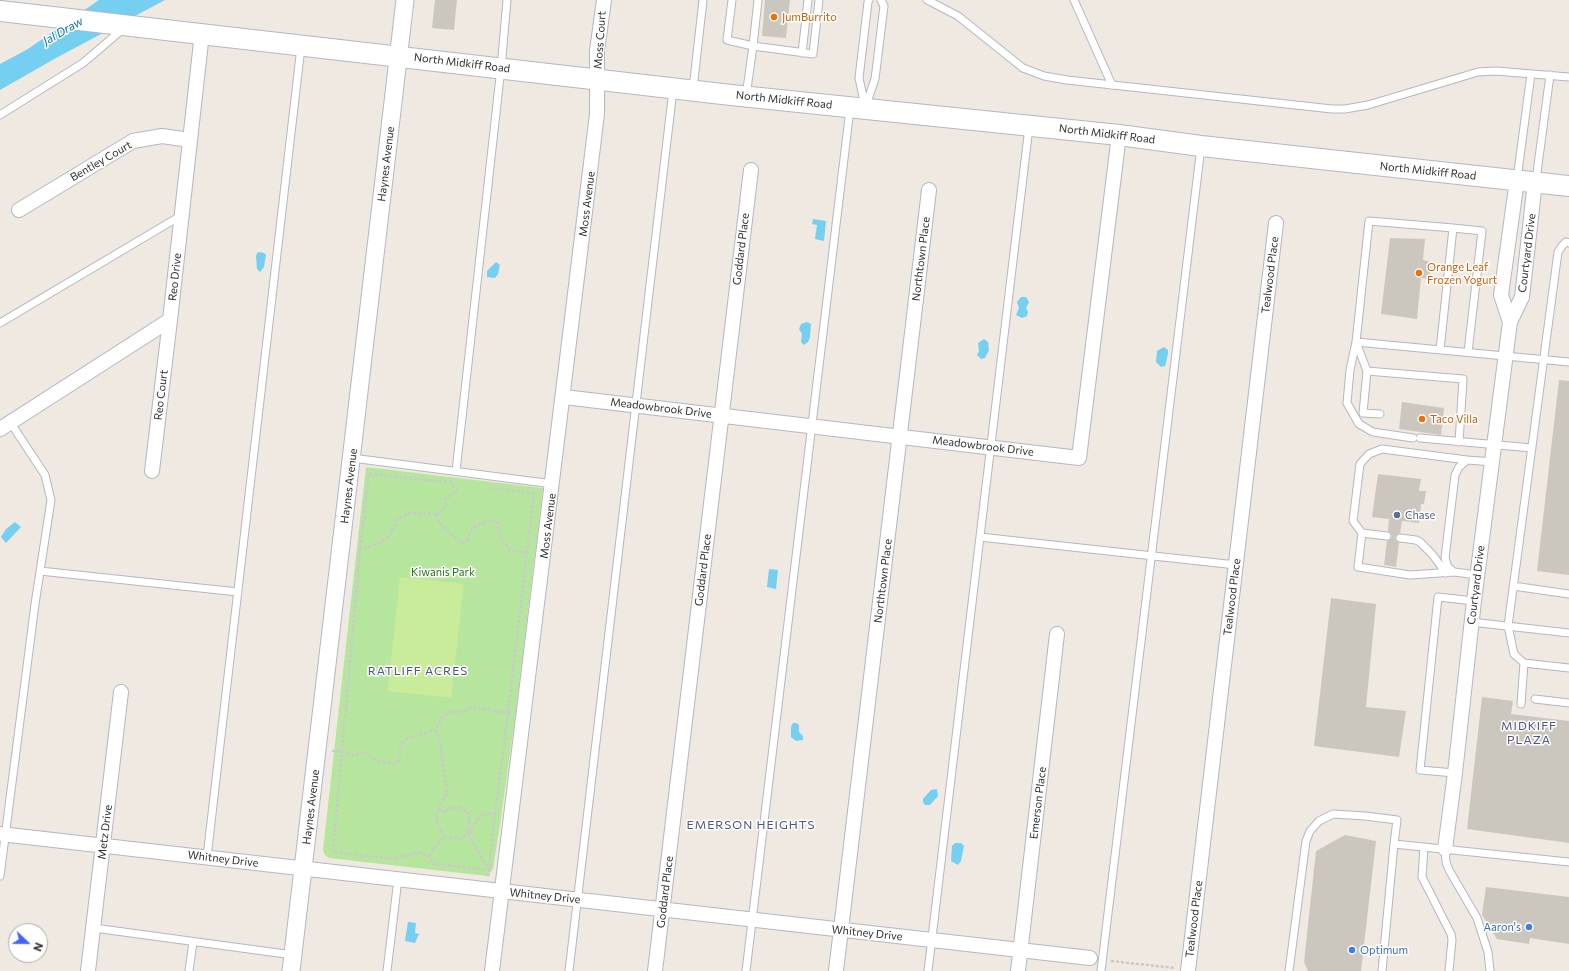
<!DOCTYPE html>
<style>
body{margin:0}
#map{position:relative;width:1569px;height:971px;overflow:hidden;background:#efe9e1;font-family:Commissioner,sans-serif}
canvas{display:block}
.north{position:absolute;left:8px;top:923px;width:40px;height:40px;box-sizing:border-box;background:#fff;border:1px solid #ababab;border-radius:50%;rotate:112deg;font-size:11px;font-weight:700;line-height:16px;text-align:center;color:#2e2e2e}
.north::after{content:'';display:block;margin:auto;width:14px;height:18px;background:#4264fb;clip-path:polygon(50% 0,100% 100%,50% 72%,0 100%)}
</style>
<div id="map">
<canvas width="1569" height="971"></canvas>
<div class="north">N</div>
</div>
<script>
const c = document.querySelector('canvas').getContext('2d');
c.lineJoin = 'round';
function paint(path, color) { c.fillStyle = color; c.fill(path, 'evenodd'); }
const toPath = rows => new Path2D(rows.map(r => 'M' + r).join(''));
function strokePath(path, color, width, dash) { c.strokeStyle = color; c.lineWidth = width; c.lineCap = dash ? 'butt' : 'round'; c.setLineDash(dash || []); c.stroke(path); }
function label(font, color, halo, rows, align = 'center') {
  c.font = font + ' Commissioner,sans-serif'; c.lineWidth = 3; c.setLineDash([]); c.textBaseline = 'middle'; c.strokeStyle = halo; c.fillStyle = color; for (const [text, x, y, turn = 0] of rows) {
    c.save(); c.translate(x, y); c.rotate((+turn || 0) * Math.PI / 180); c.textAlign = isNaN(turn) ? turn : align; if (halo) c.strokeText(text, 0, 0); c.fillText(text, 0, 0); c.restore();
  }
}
const green = toPath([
 [366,467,543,488,515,717,501,818,493,869,487,876,329,858,325,855,323,850]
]);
const pitch = toPath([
 [400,577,464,584,451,698,388,691]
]);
const water = toPath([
 [99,0,165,0,56,58,0,90,0,64,28,49],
 [813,219,826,221,824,241,815,239,817,225,812,224],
 [259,252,264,253,266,255,264,267,260,272,257,269,256,256,257,253],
 [496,262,500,265,498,274,495,278,487,277,487,271],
 [1021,297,1026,297,1029,302,1026,308,1028,312,1027,316,1022,318,1016,315,1019,308,1017,302],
 [807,322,811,324,810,337,808,342,804,345,801,342,802,334,799,329,801,324],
 [984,339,988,342,989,350,985,358,981,359,977,355,979,351,978,343],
 [1164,347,1168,350,1168,353,1166,363,1165,366,1161,367,1156,362,1157,351],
 [15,522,21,527,6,543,1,537,6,529],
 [769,569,778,570,776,589,767,587],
 [793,723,796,723,799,725,799,732,803,736,803,740,796,741,791,737,791,727],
 [937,789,938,796,930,805,925,805,923,802,923,799,931,790],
 [955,843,961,843,964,846,961,861,958,865,951,861,952,846],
 [408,922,416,923,415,933,419,934,415,943,405,941]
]);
const building = toPath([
 [435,0,457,0,454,30,432,28],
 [765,0,790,0,786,38,762,36],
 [1390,238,1425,239,1423,260,1431,262,1429,279,1421,278,1417,319,1381,314],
 [1559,380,1569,381,1569,575,1537,571],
 [1402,402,1444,408,1441,435,1399,429],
 [1378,474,1421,479,1419,491,1426,491,1424,504,1421,504,1419,523,1402,521,1400,533,1398,534,1395,537,1396,540,1399,543,1396,567,1384,565,1387,541,1389,540,1392,537,1391,534,1388,531,1389,519,1372,517],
 [1331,598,1376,604,1366,707,1406,711,1399,757,1314,746],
 [1482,697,1513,701,1511,714,1569,721,1569,843,1467,829],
 [1345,835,1376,841,1361,971,1308,971,1304,962,1316,851],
 [1486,887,1569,897,1569,944,1530,938,1529,944,1497,939,1482,915]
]);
const path = toPath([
 [452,481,451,482,457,491,446,498,445,507,437,514,439,523,454,537,463,543,467,540,471,530,478,525,492,520,497,521,501,539,510,550,527,553],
 [447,482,369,474,360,550,333,852,394,859,418,852,429,856,433,864,489,870,495,814],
 [492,488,534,493,508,713,511,714],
 [359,550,381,543,390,535,397,519,410,513,437,514],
 [436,730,440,742,447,793,438,809,436,820,444,836],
 [332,751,341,751,354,756,363,752,379,761,394,764,399,760,401,744,408,738,436,730,441,719,449,712,460,712,472,707,508,713,495,814,482,814,468,833,489,870,488,877],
 [429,856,444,836,461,839,468,833,469,814,460,807,448,808,446,813,438,809],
 [1111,961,1175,968]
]);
const service = toPath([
 [732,0,727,40,753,46,758,0],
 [927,0,958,16,1023,68,1044,76,1067,80,1332,109,1345,109,1368,105,1478,72,1496,71,1569,77],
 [1074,0,1112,85],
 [802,53,808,0],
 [693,89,703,0],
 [746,96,753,46,813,54,819,0],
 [865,106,859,78,868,2,869,0],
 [865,108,875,79,884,6,881,0],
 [0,115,83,63,124,28],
 [1517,179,1531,74],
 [1536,180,1550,75],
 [0,323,182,215],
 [1440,350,1453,228,1482,231,1468,352],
 [1367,371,1363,413,1380,414],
 [1413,438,1373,432,1359,424,1347,403,1350,370,1356,342,1369,221,1453,228],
 [1420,438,1532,448],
 [1459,442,1463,379,1367,371,1356,342,1569,362],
 [352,458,553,484],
 [456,471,501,68,507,0],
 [1362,533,1387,536],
 [980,537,1236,565],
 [1400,538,1416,540,1420,542,1432,554,1446,573],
 [40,571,238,592],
 [1454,572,1410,575,1358,567,1362,533,1353,521,1360,464,1369,454,1382,449,1467,460],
 [1477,575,1454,572,1448,567,1445,558,1455,475,1459,467,1467,460,1493,462],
 [1513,586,1569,594],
 [1471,622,1569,633],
 [1524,663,1514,654,1508,626,1558,252,1562,246,1566,242,1569,243],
 [1535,699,1569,703],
 [1521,704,1524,663,1569,668],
 [1455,773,1420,770,1438,597,1474,601],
 [1424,847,1422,877,1451,934,1452,940,1449,971],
 [1445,849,1446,862,1449,870,1477,918,1488,952,1490,971],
 [207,857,301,47],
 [0,876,35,604,51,500,45,475,10,422],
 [94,928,293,955],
 [189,971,193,942],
 [387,971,398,879],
 [569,971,673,90],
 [746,971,850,109],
 [928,971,1029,127],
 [1101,971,1201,147],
 [1289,971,1306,841,1310,831,1319,821,1333,814,1365,816,1397,820,1394,844],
 [1382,971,1394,844,1569,862]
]);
const minor = toPath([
 [19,210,133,141,162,136,190,140],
 [1510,322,1501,295,1517,180],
 [564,397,1079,458,1119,135],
 [0,429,170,320,202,33],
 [152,471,170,320],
 [0,834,1090,958],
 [1445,849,1455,773,1474,601,1510,322,1522,297,1535,182],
 [88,971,121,692],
 [492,971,597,114,597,51,604,0],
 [655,971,751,170],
 [836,971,929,190],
 [1018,971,1057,634],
 [1188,971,1276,223]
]);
const tertiary = toPath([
 [291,971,405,0]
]);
const secondary = toPath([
 [0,11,731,95,1119,135,1201,146,1569,186]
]);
const markers = [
 [774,17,4,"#e8710a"],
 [1419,273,4,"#e8710a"],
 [1422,419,4,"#e8710a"],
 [1397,515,4,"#5c6f8a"],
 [1529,927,4,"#3f7fe0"],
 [1352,950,4,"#3f7fe0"]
];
const foodNames = [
 ["JumBurrito",782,17],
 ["Orange Leaf",1427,267],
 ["Frozen Yogurt",1427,280],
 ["Taco Villa",1430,419]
];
const streetNames = [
 ["Moss Court",600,40,-86],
 ["North Midkiff Road",462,63,7],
 ["North Midkiff Road",784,100,6],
 ["North Midkiff Road",1107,134,7],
 ["Bentley Court",101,161,-30],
 ["Haynes Avenue",386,164,-83],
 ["North Midkiff Road",1428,171,6],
 ["Moss Avenue",587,204,-83],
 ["Goddard Place",741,249,-83],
 ["Courtyard Drive",1527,253,-83],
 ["Northtown Place",921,259,-83],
 ["Tealwood Place",1270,275,-83],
 ["Reo Drive",175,277,-84],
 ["Reo Court",161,395,-83],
 ["Meadowbrook Drive",661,408,7],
 ["Meadowbrook Drive",983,446,7],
 ["Haynes Avenue",349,486,-83],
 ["Moss Avenue",548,526,-83],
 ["Goddard Place",703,570,-83],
 ["Northtown Place",883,581,-83],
 ["Courtyard Drive",1476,585,-83],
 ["Tealwood Place",1232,597,-83],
 ["Emerson Place",1038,803,-83],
 ["Haynes Avenue",311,807,-83],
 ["Metz Drive",105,832,-83],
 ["Whitney Drive",223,859,7],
 ["Goddard Place",665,892,-83],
 ["Whitney Drive",545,896,6],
 ["Tealwood Place",1194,919,-83],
 ["Whitney Drive",867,933,6]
];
const serviceNames = [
 ["Chase",1405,515]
];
const parkNames = [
 ["Kiwanis Park",443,572]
];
const shopNames = [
 ["Aaron's",1521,927],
 ["Optimum",1360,950,"left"]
];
const waterNames = [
 ["Jal Draw",63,31,-30]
];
const neighbourhoodNames = [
 ["RATLIFF ACRES",418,671],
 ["MIDKIFF",1529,726],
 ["PLAZA",1529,740],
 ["EMERSON HEIGHTS",751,825]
];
paint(green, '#b6e59e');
paint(pitch, '#c9ec9a');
paint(water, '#75cff0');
paint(building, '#cbc7bf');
strokePath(service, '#b4b7c1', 9);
strokePath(minor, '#b4b7c1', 16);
strokePath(tertiary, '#b4b7c1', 19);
strokePath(secondary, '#b4b7c1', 22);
strokePath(path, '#c9c9c9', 2.5, [3, 2]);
strokePath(service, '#fff', 7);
strokePath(minor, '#fff', 14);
strokePath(tertiary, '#fff', 17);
strokePath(secondary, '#fff', 20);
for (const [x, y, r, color] of markers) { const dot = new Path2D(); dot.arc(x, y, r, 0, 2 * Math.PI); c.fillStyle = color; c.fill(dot); strokePath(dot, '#fff', 1.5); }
label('11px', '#c56008', '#fff', foodNames, 'left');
label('11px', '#2e2e2e', '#fff', streetNames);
label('11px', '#4e5e75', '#fff', serviceNames, 'left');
label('11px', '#2c6e1b', '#fff', parkNames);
label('11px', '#366cbe', '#fff', shopNames, 'right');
label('italic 12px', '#0d6fa3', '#fff', waterNames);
c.letterSpacing = '1px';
label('12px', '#4d5680', '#fff', neighbourhoodNames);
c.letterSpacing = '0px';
</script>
